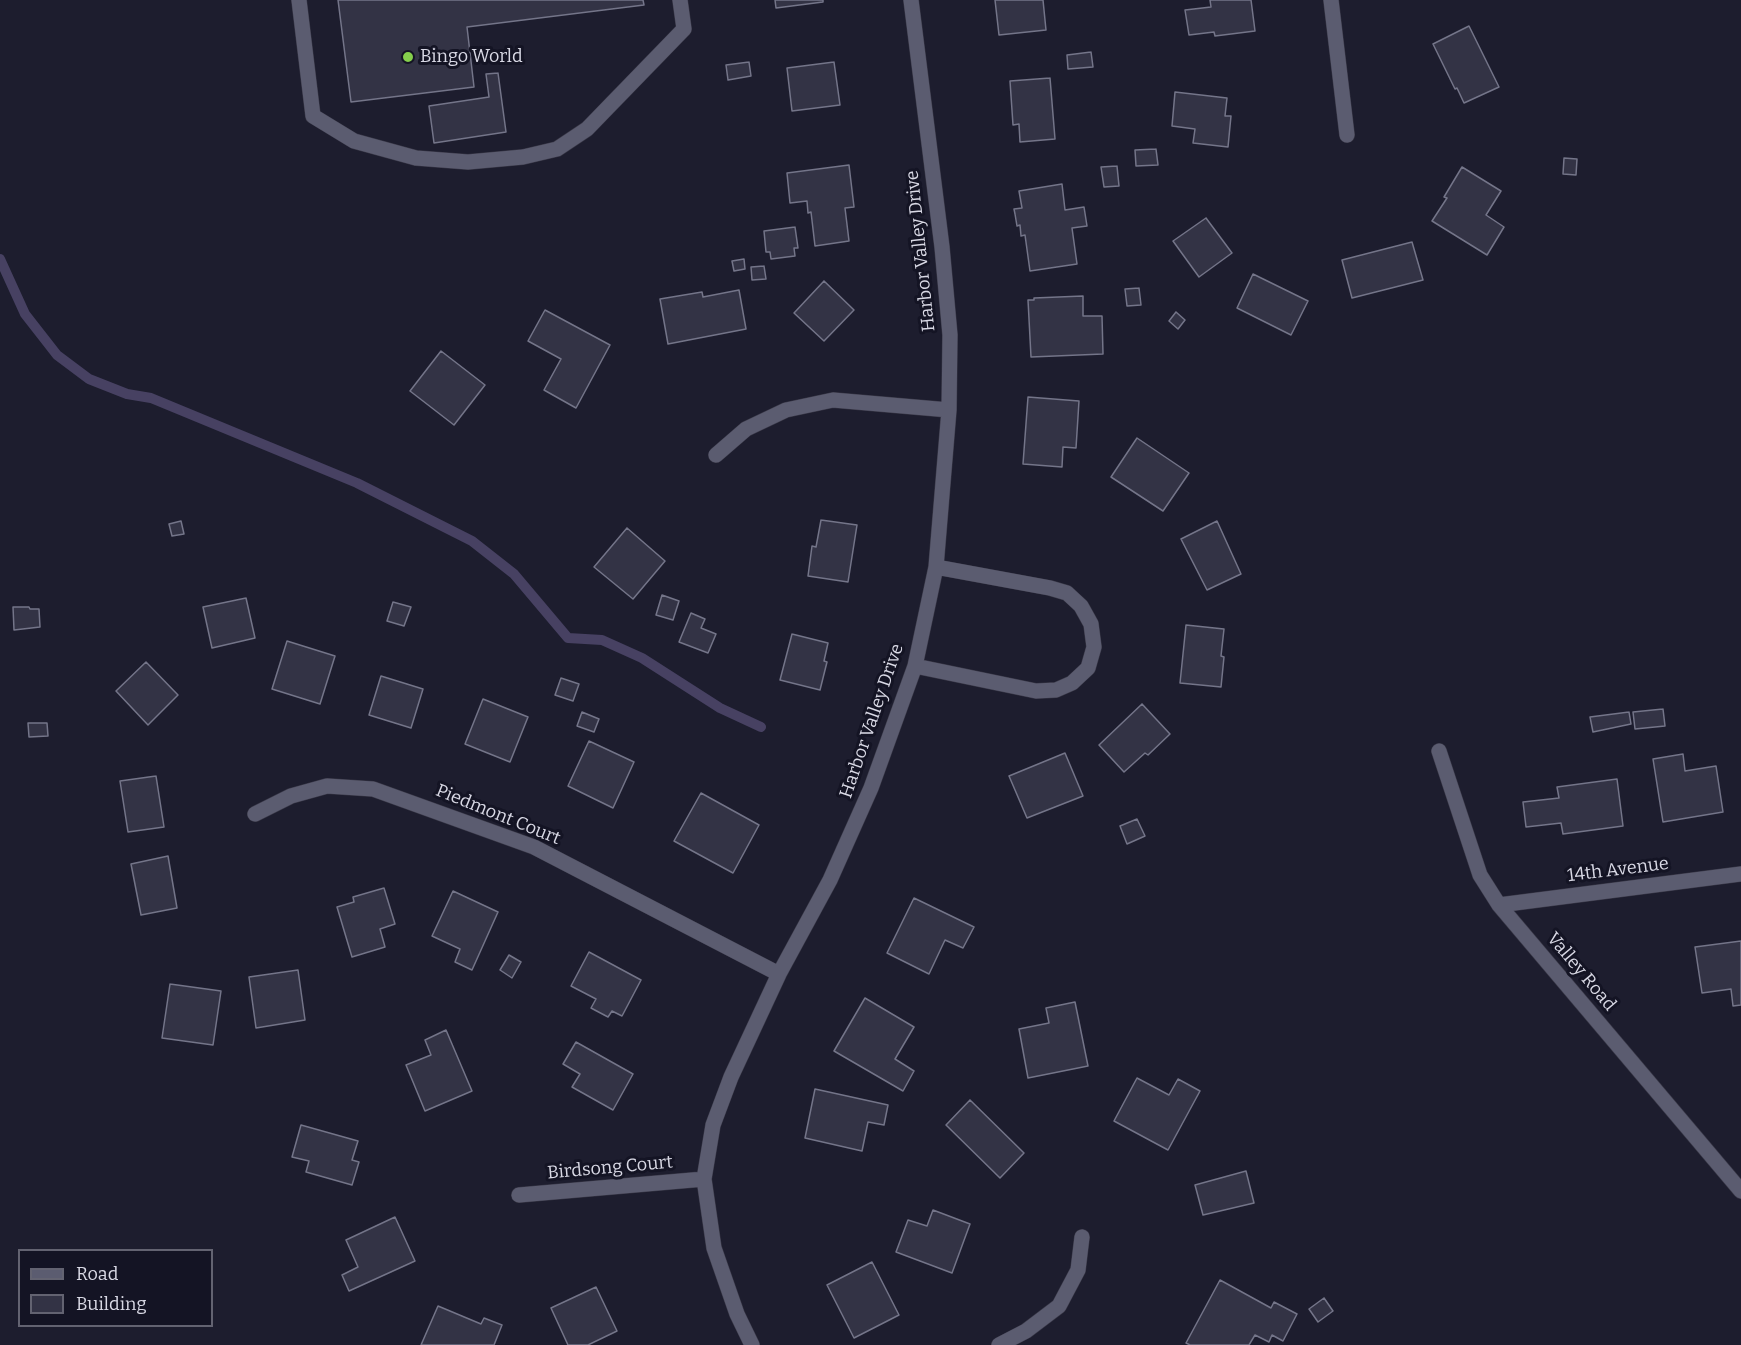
<!DOCTYPE html>
<style>
body{margin:0}
#map{position:relative;width:1741px;height:1345px;overflow:hidden;background:#1d1d2e;font-family:Bitter,serif}
canvas{display:block}
.legend{position:absolute;left:18px;top:1249px;width:195px;height:78px;box-sizing:border-box;background:#141424;border:2px solid #636371;margin:0;padding:8px 10px;list-style:none;font-size:18px;color:#d9d9e5}
.legend li{display:flex;align-items:center;gap:12px;height:30px}
.legend b{width:30px;border:2px solid #636371}
</style>
<div id="map">
<canvas width="1741" height="1345"></canvas>
<ul class="legend">
<li><b style="height:8px;background:#5b5c70"></b>Road</li>
<li><b style="height:16px;background:#333345"></b>Building</li>
</ul>
</div>
<script>
const c = document.querySelector('canvas').getContext('2d');
c.lineJoin = 'round';
const toPath = rows => new Path2D(rows.map(r => 'M' + r).join(''));
function strokePath(path, color, width, dash) { c.strokeStyle = color; c.lineWidth = width; c.lineCap = dash ? 'butt' : 'round'; c.setLineDash(dash || []); c.stroke(path); }
function paint(path, color) { c.fillStyle = color; c.fill(path, 'evenodd'); }
function label(font, color, halo, rows, align = 'center') {
  c.font = font + ' Bitter,serif'; c.lineWidth = 6; c.setLineDash([]); c.textBaseline = 'middle'; c.strokeStyle = halo; c.fillStyle = color; for (const [text, x, y, turn = 0] of rows) {
    c.save(); c.translate(x, y); c.rotate((+turn || 0) * Math.PI / 180); c.textAlign = isNaN(turn) ? turn : align; if (halo) c.strokeText(text, 0, 0); c.fillText(text, 0, 0); c.restore();
  }
}
const stream = toPath([
 [0,259,25,314,57,355,89,379,127,394,151,398,357,483,472,541,514,574,568,638,602,640,642,658,720,708,761,727]
]);
const building = toPath([
 [338,0,643,0,644,5,467,27,474,87,351,102,338,0],
 [775,0,823,0,823,2,776,8,775,0],
 [995,0,1043,0,1046,30,999,35,995,0],
 [1210,0,1251,0,1255,31,1215,36,1214,32,1189,35,1185,10,1211,7,1210,0],
 [1469,26,1499,87,1464,103,1457,88,1455,89,1433,44,1469,26],
 [1091,52,1093,67,1068,69,1067,55,1091,52],
 [749,62,751,76,728,80,726,65,749,62],
 [834,62,840,105,792,111,787,68,834,62],
 [498,73,506,132,434,143,429,106,489,97,486,74,498,73],
 [1050,78,1055,139,1020,142,1019,124,1013,125,1010,81,1050,78],
 [1175,92,1227,98,1225,116,1231,116,1228,147,1193,143,1195,129,1172,126,1175,92],
 [1156,149,1158,165,1136,166,1135,150,1156,149],
 [1564,158,1577,159,1576,175,1563,174,1564,158],
 [849,165,854,207,845,208,849,241,815,246,811,212,808,213,807,201,790,203,787,173,849,165],
 [1117,166,1119,186,1104,187,1101,167,1117,166],
 [1462,167,1501,191,1486,215,1504,227,1487,255,1432,221,1447,198,1444,197,1462,167],
 [1062,184,1065,210,1084,207,1087,226,1072,228,1077,264,1030,271,1025,235,1021,236,1020,225,1017,226,1015,214,1014,209,1022,208,1019,191,1062,184],
 [1206,218,1232,253,1199,277,1173,241,1206,218],
 [795,227,798,248,794,248,795,256,771,259,770,252,766,252,764,231,795,227],
 [1412,242,1423,280,1352,298,1342,260,1412,242],
 [744,259,745,269,734,271,732,261,744,259],
 [764,266,766,279,752,280,751,267,764,266],
 [1253,274,1308,301,1291,335,1237,308,1253,274],
 [824,281,854,310,824,341,794,313,824,281],
 [1139,288,1141,305,1127,306,1125,289,1139,288],
 [739,290,746,329,668,344,660,299,702,292,703,297,739,290],
 [1083,296,1083,316,1102,316,1103,354,1031,357,1028,300,1034,300,1034,298,1083,296],
 [545,310,610,345,576,408,544,390,561,359,528,341,545,310],
 [1176,312,1185,320,1178,329,1169,321,1176,312],
 [441,351,485,385,454,425,410,391,441,351],
 [1028,397,1079,401,1076,448,1063,447,1062,467,1023,464,1028,397],
 [1137,438,1189,473,1163,511,1111,477,1137,438],
 [821,520,857,525,848,582,808,576,812,546,816,547,821,520],
 [181,521,184,534,172,536,169,524,181,521],
 [1217,521,1241,574,1207,590,1181,539,1217,521],
 [627,528,665,561,633,599,594,567,627,528],
 [662,595,679,601,673,620,656,615,662,595],
 [246,598,255,638,212,648,203,607,246,598],
 [393,602,411,607,404,626,387,621,393,602],
 [13,607,29,607,30,609,39,609,40,627,14,630,13,607],
 [691,613,705,619,701,628,716,634,708,653,679,642,691,613],
 [1186,625,1224,629,1221,656,1224,657,1221,687,1180,683,1186,625],
 [792,634,828,643,824,661,827,662,820,690,780,680,792,634],
 [287,641,335,656,320,704,272,689,287,641],
 [146,662,178,695,148,725,116,691,146,662],
 [381,676,423,689,411,728,369,715,381,676],
 [561,678,579,684,573,701,555,695,561,678],
 [483,699,528,717,510,762,465,744,483,699],
 [1142,704,1170,734,1148,755,1145,753,1124,772,1099,745,1142,704],
 [1663,709,1665,726,1635,729,1633,712,1663,709],
 [582,712,599,719,594,732,577,726,582,712],
 [1629,712,1631,724,1593,732,1590,717,1629,712],
 [28,723,47,723,48,736,29,737,28,723],
 [589,741,634,762,613,808,568,786,589,741],
 [1065,753,1083,796,1027,818,1009,776,1065,753],
 [1683,754,1685,771,1716,766,1723,812,1663,822,1653,759,1683,754],
 [156,776,164,827,128,832,120,781,156,776],
 [1617,779,1623,826,1563,834,1561,823,1526,827,1523,802,1559,798,1557,787,1617,779],
 [701,793,759,825,733,873,674,841,701,793],
 [1137,819,1145,836,1127,844,1120,826,1137,819],
 [168,856,177,908,141,915,131,864,168,856],
 [384,888,395,924,380,929,385,947,352,957,337,907,354,902,353,897,384,888],
 [453,891,498,912,472,970,455,962,460,949,432,936,453,891],
 [914,898,974,927,963,948,945,940,929,974,887,953,914,898],
 [1741,941,1741,1005,1733,1006,1731,989,1702,993,1695,947,1741,941],
 [589,952,641,980,622,1016,612,1011,608,1017,591,1008,596,999,571,986,589,952],
 [509,955,521,962,512,978,500,970,509,955],
 [298,970,305,1020,256,1028,249,977,298,970],
 [170,984,221,991,213,1045,162,1038,170,984],
 [865,998,914,1027,895,1059,914,1071,903,1091,834,1051,865,998],
 [1075,1002,1088,1066,1028,1078,1019,1029,1049,1023,1046,1008,1075,1002],
 [446,1030,472,1091,425,1111,406,1065,431,1055,425,1040,446,1030],
 [576,1042,633,1074,613,1110,572,1087,580,1074,563,1064,576,1042],
 [1137,1078,1169,1095,1178,1079,1200,1091,1168,1150,1114,1121,1137,1078],
 [815,1089,888,1105,884,1125,868,1122,862,1151,805,1138,815,1089],
 [970,1100,1024,1153,1000,1178,946,1125,970,1100],
 [301,1125,358,1141,352,1160,359,1162,352,1185,306,1172,309,1161,292,1157,301,1125],
 [1246,1171,1254,1203,1203,1215,1195,1185,1246,1171],
 [933,1210,970,1224,952,1273,896,1252,908,1220,927,1226,933,1210],
 [395,1217,415,1261,349,1291,342,1275,358,1267,346,1240,395,1217],
 [872,1262,899,1315,854,1338,827,1285,872,1262],
 [1220,1280,1271,1308,1274,1302,1297,1314,1283,1341,1272,1335,1269,1342,1255,1335,1249,1345,1190,1345,1186,1343,1220,1280],
 [596,1287,617,1331,588,1345,568,1345,551,1308,596,1287],
 [1324,1298,1333,1311,1318,1322,1309,1309,1324,1298],
 [438,1306,481,1324,484,1318,502,1325,494,1345,421,1345,438,1306]
]);
const minor = toPath([
 [299,0,313,116,354,141,416,158,468,162,523,157,557,149,587,129,684,29,680,0],
 [1331,0,1347,135],
 [716,455,746,429,786,410,833,400,949,410],
 [915,666,1036,691,1056,690,1072,683,1088,668,1094,647,1091,624,1081,606,1067,593,1050,588,936,567],
 [1439,751,1480,875,1499,905,1741,1191],
 [255,814,291,796,327,786,373,789,534,847,779,974],
 [1499,905,1741,874],
 [519,1195,704,1179],
 [752,1345,737,1314,714,1248,704,1179,713,1125,731,1077,779,974,830,880,871,788,915,666,936,567,949,410,950,335,942,247,911,0],
 [999,1345,1026,1331,1059,1306,1078,1270,1082,1237]
]);
const markers = [
 [408,57,6,"#85cf4c"]
];
const poiNames = [
 ["Bingo World",420,57]
];
const streetNames = [
 ["Harbor Valley Drive",921,251,-96],
 ["Harbor Valley Drive",872,721,-71],
 ["Piedmont Court",498,815,22],
 ["14th Avenue",1618,870,-7],
 ["Valley Road",1581,972,50],
 ["Birdsong Court",610,1168,-5]
];
strokePath(stream, '#474162', 10);
paint(building, '#333345');
strokePath(building, '#747589', 1.5);
strokePath(minor, '#3a3948', 16);
strokePath(minor, '#5b5c70', 15);
for (const [x, y, r, color] of markers) { const dot = new Path2D(); dot.arc(x, y, r, 0, 2 * Math.PI); c.fillStyle = color; c.fill(dot); strokePath(dot, '#141424', 2); }
label('18px', '#d9d9e5', '#141424', poiNames, 'left');
label('18px', '#d9d9e5', '#141424', streetNames);
</script>
